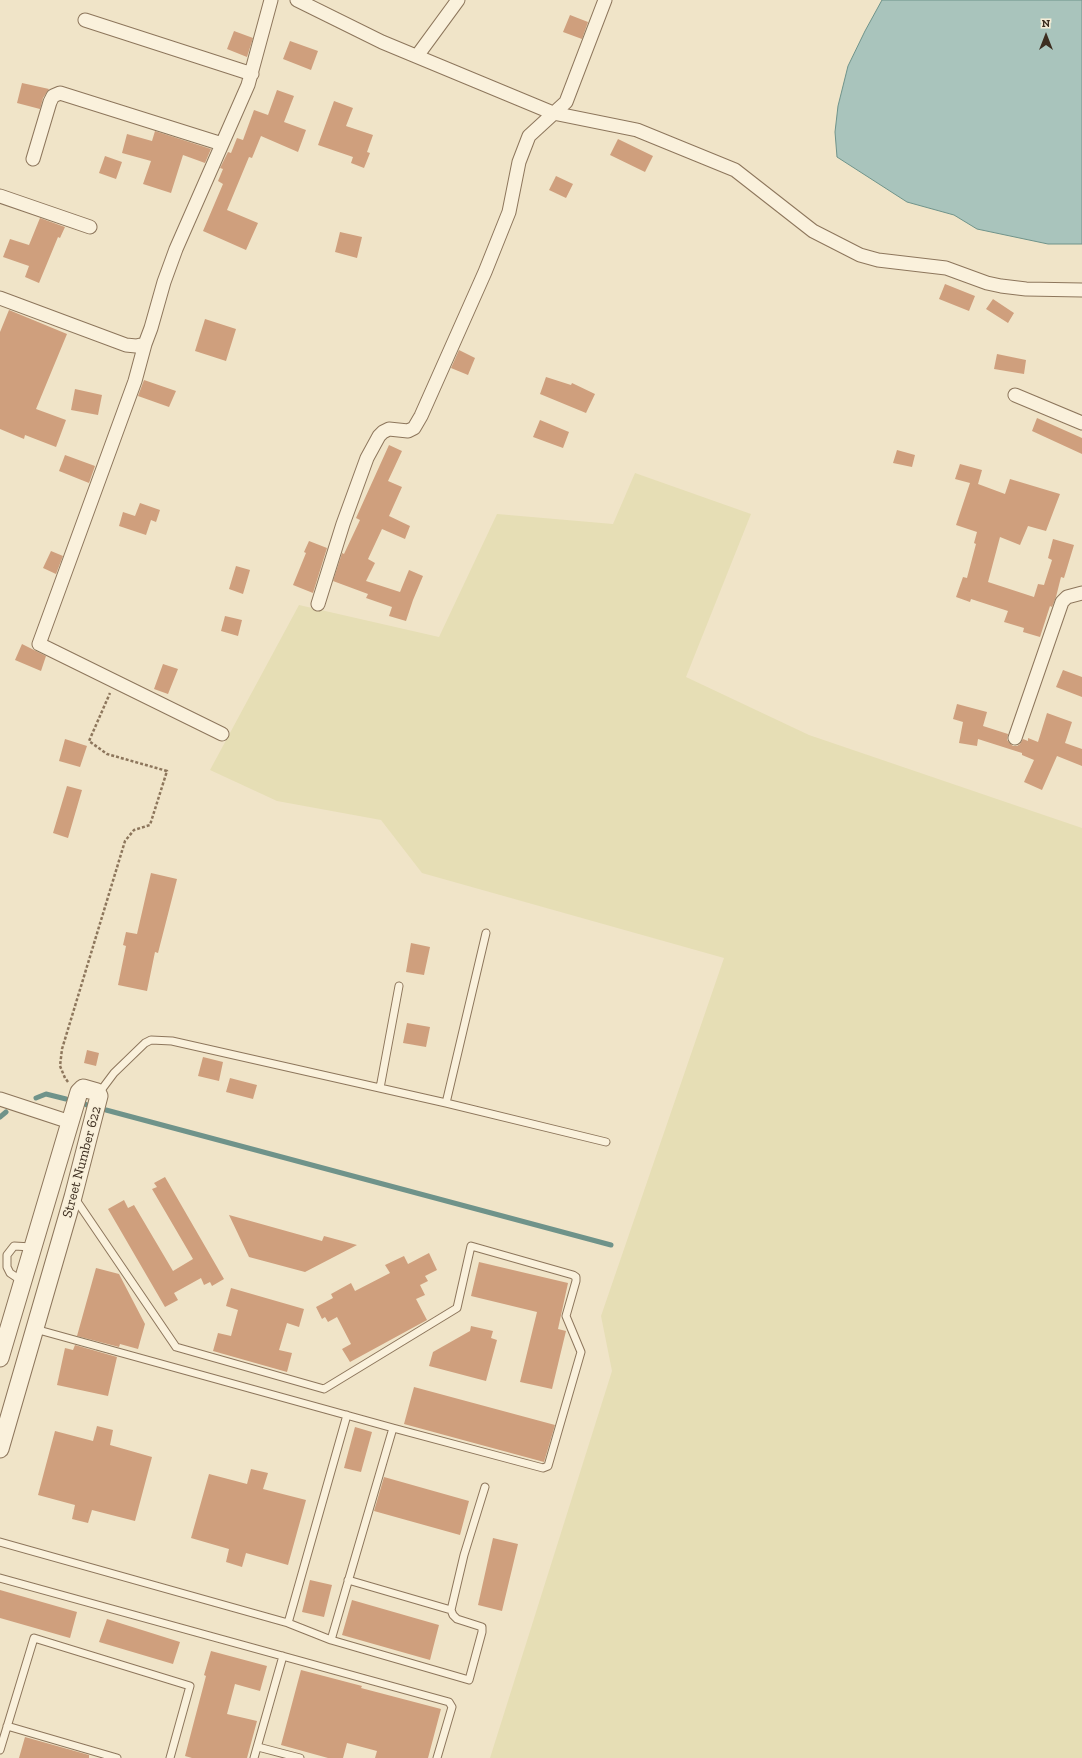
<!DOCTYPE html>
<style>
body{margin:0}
#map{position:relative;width:1082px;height:1758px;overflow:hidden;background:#f0e4c8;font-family:"Zilla Slab",serif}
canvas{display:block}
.north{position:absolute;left:1026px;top:16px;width:40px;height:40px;-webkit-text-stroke:3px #f7eed8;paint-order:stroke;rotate:0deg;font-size:11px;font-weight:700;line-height:16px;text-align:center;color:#3d2e20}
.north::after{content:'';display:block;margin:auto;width:14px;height:18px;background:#3d2e20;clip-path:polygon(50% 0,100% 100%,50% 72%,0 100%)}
</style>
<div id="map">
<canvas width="1082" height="1758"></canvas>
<div class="north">N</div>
</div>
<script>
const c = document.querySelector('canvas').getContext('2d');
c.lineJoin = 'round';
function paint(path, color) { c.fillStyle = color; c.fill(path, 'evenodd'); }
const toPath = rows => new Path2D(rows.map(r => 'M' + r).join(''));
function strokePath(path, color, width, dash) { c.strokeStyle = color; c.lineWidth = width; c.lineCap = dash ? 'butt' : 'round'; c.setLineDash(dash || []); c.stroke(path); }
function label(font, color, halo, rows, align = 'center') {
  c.font = font + ' "Zilla Slab",serif'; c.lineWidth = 3; c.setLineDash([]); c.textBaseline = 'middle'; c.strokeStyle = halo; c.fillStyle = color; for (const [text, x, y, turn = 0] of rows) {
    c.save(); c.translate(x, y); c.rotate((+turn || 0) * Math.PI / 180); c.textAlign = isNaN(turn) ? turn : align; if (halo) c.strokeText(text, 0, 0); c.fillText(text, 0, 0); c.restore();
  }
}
const farmland = toPath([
 [635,473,751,514,686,677,809,735,1082,828,1082,1758,490,1758,612,1371,601,1316,724,958,422,873,381,820,277,801,210,770,299,605,439,637,497,514,613,524]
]);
const water = toPath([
 [882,0,1082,0,1082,244,1048,244,977,229,954,215,907,202,837,157,835,132,838,106,848,66,865,31,882,0]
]);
const stream = toPath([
 [36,1098,46,1094,66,1099],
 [85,1104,87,1105],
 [106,1110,611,1245],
 [0,1117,6,1112]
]);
const building = toPath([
 [570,15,588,22,582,39,563,32],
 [234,31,253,38,247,57,227,49],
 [290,41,318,51,311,70,283,59],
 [22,83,49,89,43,98,40,109,17,103],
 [277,90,294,96,284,122,306,130,298,152,261,136,252,158,249,157,227,210,258,223,246,250,203,231,223,184,218,181,223,169,220,168,228,152,231,153,237,138,243,140,254,110,268,115],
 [334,101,353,108,346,126,373,135,367,152,370,153,364,168,351,163,353,157,318,145],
 [155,131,211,149,205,163,183,155,171,193,143,184,151,161,122,153,127,134,152,141],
 [618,139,653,156,645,172,610,155],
 [105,156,122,162,116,179,99,173],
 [556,176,573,184,566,198,549,190],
 [40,218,65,227,60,238,58,237,39,283,25,277,29,266,3,257,10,239,29,245],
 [340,232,362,237,357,258,335,252],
 [945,284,975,296,969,311,939,299],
 [993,299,1014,313,1008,323,986,309],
 [9,310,67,334,36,409,66,420,56,447,25,435,24,439,0,429,0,332],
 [205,319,236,329,226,361,195,351],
 [459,350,475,358,468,375,451,368],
 [997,354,1026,360,1024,374,994,369],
 [546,377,571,385,572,383,595,394,586,413,540,394],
 [144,380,176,391,169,407,138,396],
 [75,389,102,395,98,415,71,410],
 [1037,418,1082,438,1082,454,1032,431],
 [540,420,569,432,563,448,533,437],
 [389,445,402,451,388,481,402,487,389,516,410,526,405,539,382,529,368,559,375,563,366,581,400,592,409,570,423,576,413,600,406,621,389,616,392,607,366,598,368,594,333,581,342,553,344,554,360,520,356,518],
 [897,450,915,455,912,467,893,463],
 [65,455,95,466,89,483,59,471],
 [960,464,982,470,978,484,1005,494,1010,479,1060,494,1046,531,1028,526,1020,545,1000,537,988,582,1034,597,1038,584,1044,585,1052,560,1048,558,1053,539,1074,545,1064,578,1061,577,1056,597,1052,607,1050,606,1040,637,1023,632,1024,628,1004,622,1008,611,971,599,970,602,956,597,963,577,967,578,976,544,974,543,977,532,956,525,970,483,955,479],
 [140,503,160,510,156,522,151,520,146,535,119,526,123,512,135,516],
 [309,541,327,548,313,593,293,585,306,553,304,552],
 [51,551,63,556,56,574,43,568],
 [236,566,250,570,243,594,229,589],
 [225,616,242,620,238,636,221,631],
 [22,644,46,656,41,671,15,660],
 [163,664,178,669,168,694,154,689],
 [1063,670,1082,677,1082,697,1056,687],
 [957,704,987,712,983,726,1008,734,1007,740,1013,746,1017,746,1020,744,1023,739,1028,741,1028,738,1038,742,1047,713,1072,722,1065,743,1082,749,1082,766,1057,756,1042,790,1024,782,1034,760,1022,755,1022,753,978,739,977,746,959,743,963,722,953,719],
 [65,739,87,746,80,767,59,761],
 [67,786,82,790,68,838,53,833],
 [151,873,177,879,158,953,155,952,147,991,118,985,126,946,123,945,126,932,137,934],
 [411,943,430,947,424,975,406,972],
 [407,1023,430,1027,426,1047,403,1043],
 [87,1050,99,1053,96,1066,84,1063],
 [203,1057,223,1062,219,1081,198,1076],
 [230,1078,257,1085,253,1099,226,1092],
 [165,1177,224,1279,212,1286,210,1282,204,1285,201,1278,174,1293,178,1300,165,1307,108,1209,124,1200,128,1208,134,1205,173,1271,193,1259,152,1189,157,1187,154,1183],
 [229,1215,322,1241,324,1236,357,1245,305,1272,249,1257],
 [429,1253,437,1270,425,1276,428,1281,420,1285,425,1295,416,1299,427,1320,350,1362,342,1349,351,1344,337,1317,328,1322,325,1317,322,1319,316,1307,333,1298,331,1294,351,1283,355,1291,390,1273,385,1265,404,1256,408,1264],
 [479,1262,568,1283,558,1329,566,1331,552,1389,520,1382,537,1312,471,1296],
 [96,1268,119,1274,145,1324,138,1349,120,1344,119,1347,77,1336],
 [231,1288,304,1309,299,1327,287,1323,279,1350,292,1353,287,1372,213,1351,218,1333,231,1336,238,1310,226,1306],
 [471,1326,493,1331,491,1338,497,1340,486,1381,429,1366,433,1352,470,1331],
 [75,1345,117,1357,108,1396,57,1385,65,1348,73,1350],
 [414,1387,555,1425,544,1462,404,1424],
 [97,1426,113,1430,110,1445,152,1457,135,1521,92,1510,88,1523,72,1519,75,1505,38,1495,55,1431,93,1441],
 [355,1427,372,1432,361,1472,344,1468],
 [251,1469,268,1473,263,1489,306,1500,288,1565,246,1553,242,1567,226,1562,229,1549,191,1538,209,1474,247,1484],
 [384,1477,469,1501,460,1535,374,1511],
 [493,1538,518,1544,502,1611,478,1605],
 [310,1580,332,1585,324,1617,302,1612],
 [0,1590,77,1612,70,1638,0,1618],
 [352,1600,439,1625,430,1660,342,1635],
 [107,1619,180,1642,173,1664,99,1642],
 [211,1651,267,1666,260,1691,235,1684,227,1714,257,1721,247,1758,192,1758,185,1756,206,1676,204,1675],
 [301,1670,362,1686,361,1688,441,1709,428,1758,375,1758,377,1751,347,1743,343,1758,328,1758,281,1745],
 [25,1737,89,1755,89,1758,19,1758]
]);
const path = toPath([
 [68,1082,65,1078,60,1066,62,1049,125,841,134,830,150,825,167,771,107,754,89,741,110,693]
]);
const service = toPath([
 [380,1088,399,986],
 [99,1093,114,1073,145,1043,151,1040,172,1041,446,1103,606,1142],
 [446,1103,486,933],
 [22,1281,10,1273,7,1267,7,1255,14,1246,32,1247],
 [35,1329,393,1428,543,1468,548,1466,581,1352,566,1316,576,1281,576,1277,573,1275,471,1246,457,1308,324,1389,176,1347,74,1197],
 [0,1542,288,1623,331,1640,469,1680,482,1632,482,1627,457,1619,453,1615,451,1610,464,1555,485,1487],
 [0,1578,449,1702,452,1707,437,1758],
 [348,1580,451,1610],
 [288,1623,347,1415],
 [331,1640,393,1428],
 [7,1726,117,1758],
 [258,1747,300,1758],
 [0,1750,34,1638,190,1686,170,1758],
 [254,1758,283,1656]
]);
const minor = toPath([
 [297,0,382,42,553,113,637,130,735,170,813,231,860,255,878,260,946,268,987,283,1001,286,1026,289,1082,290],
 [85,20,252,74],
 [417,56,458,0],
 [33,159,50,102,53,96,60,93,222,144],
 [0,196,90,227],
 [0,298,126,345,136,346,145,344,151,328,164,282,176,249,248,85,271,0],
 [145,344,135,381,39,644,222,734],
 [1015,395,1082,423],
 [318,604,343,524,367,458,379,436,383,432,389,429,408,431,414,428,421,416,485,272,509,212,519,162,529,136,566,102,605,0],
 [1015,738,1062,602,1067,597,1082,593],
 [0,1099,70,1122]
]);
const tertiary = toPath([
 [0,1358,79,1092,83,1088,97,1092,99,1096,73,1197,0,1449]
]);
const streetNames = [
 ["Street Number 622",82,1162,-75]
];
paint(farmland, '#e6deb5');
paint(water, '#a9c4bc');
strokePath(water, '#6f938a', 1);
strokePath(stream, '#6f938a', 5);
paint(building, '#cf9f7d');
strokePath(service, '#8d765c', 9);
strokePath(minor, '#8d765c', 15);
strokePath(tertiary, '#8d765c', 19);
strokePath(path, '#8d765c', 2.5, [3, 2]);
strokePath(service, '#faf1dc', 7);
strokePath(minor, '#faf1dc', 13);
strokePath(tertiary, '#faf1dc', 17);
label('14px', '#3d2e20', '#f7eed8', streetNames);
</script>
